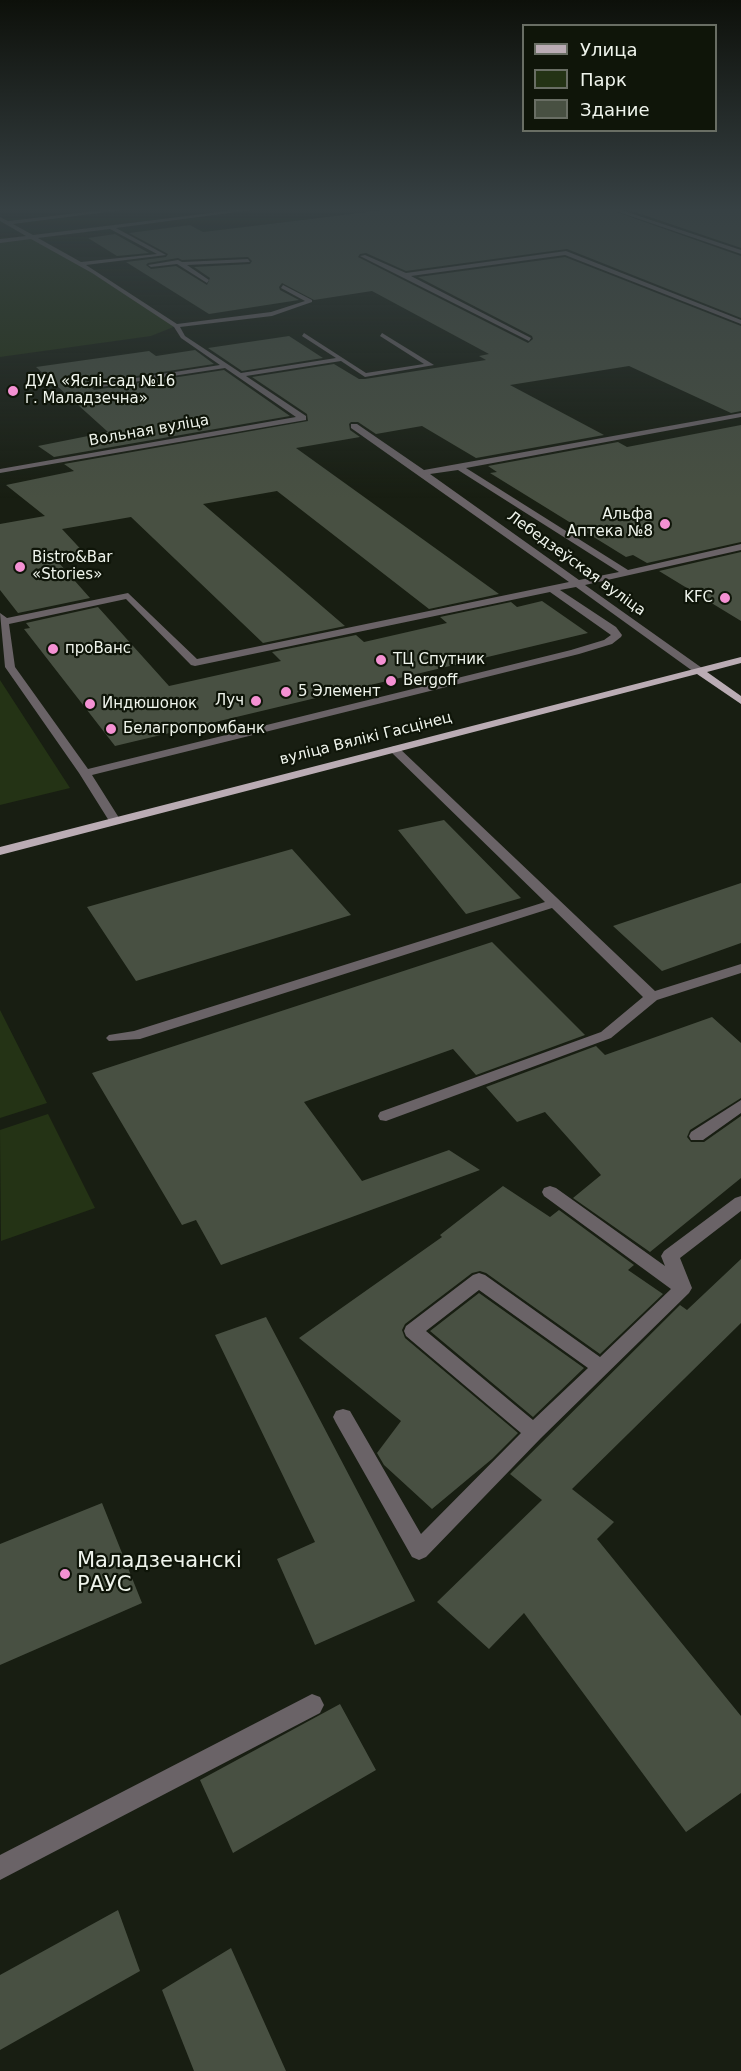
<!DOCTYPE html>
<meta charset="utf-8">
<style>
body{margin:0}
#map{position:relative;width:741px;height:2071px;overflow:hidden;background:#181e12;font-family:"DejaVu Sans",sans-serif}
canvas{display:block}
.legend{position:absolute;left:522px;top:24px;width:195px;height:108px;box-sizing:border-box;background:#0f1509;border:2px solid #696e64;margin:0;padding:8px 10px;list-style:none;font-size:18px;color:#eff4ec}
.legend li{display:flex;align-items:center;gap:12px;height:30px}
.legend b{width:30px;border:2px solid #696e64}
</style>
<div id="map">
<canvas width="741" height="2071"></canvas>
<ul class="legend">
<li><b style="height:8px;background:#baacb4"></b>Улица</li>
<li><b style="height:16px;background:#243315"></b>Парк</li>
<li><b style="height:16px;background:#485042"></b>Здание</li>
</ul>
</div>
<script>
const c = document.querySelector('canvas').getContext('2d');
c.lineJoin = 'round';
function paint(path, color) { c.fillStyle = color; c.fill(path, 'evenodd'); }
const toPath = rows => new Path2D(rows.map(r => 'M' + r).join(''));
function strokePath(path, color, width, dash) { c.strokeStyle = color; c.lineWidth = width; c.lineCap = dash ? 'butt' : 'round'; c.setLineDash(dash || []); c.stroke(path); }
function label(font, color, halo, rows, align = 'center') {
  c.font = font + ' "DejaVu Sans",sans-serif'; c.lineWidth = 4.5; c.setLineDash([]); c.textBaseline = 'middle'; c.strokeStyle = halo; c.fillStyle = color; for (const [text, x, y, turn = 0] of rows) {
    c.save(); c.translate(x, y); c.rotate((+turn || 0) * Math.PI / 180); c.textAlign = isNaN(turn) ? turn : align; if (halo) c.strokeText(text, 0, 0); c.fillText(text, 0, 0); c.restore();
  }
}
const green = toPath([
 [32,236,42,241,176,326,151,336,0,357,0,241],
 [0,680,70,788,0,805],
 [0,1010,47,1103,0,1118],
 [48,1114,95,1208,1,1241,0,1130]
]);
const building = toPath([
 [393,209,608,209,741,256,741,318,567,249,406,271,366,253,360,254,358,257,528,343,533,339,532,336,418,277,565,257,741,326,741,411,731,413,629,366,510,385,604,435,476,458,422,426,376,434,358,422,351,422,349,424,350,430,360,437,296,448,499,594,429,609,277,491,203,504,345,626,263,643,131,517,62,529,89,558,59,563,90,598,18,613,0,590,0,524,45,516,6,485,74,471,64,464,308,421,307,414,252,377,334,364,359,379,365,379,486,360,479,356,489,354,372,291,314,300,282,283,279,287,280,290,299,300,209,314,126,262,166,257,168,254,129,233,190,225,203,232],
 [248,257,252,261,250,264,194,267,210,278,207,285,176,266,151,269,146,265,148,263,178,258,182,260],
 [626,209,741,209,741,248],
 [115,234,149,253,117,256,88,238],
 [289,336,323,358,242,371,208,348],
 [195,350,214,364,97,382,92,388,94,390,224,370,290,416,54,457,38,446,108,432,36,367,149,351,156,356],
 [741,425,741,542,647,563,633,555,626,557,490,473,497,472,488,466,618,442,627,447],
 [741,552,741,621,659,571],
 [542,601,588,633,115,746,24,629,30,628,26,623,98,607,169,686,281,661,272,652,356,635,364,642,447,623,440,617,511,602,517,607],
 [444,820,521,898,466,914,398,830],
 [292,849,351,915,136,981,87,907],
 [741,883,741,943,662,971,613,926],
 [492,942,585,1035,476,1075,453,1049,304,1102,362,1181,449,1150,480,1170,221,1265,196,1220,182,1225,92,1073],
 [712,1017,741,1043,741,1098,690,1130,687,1137,691,1142,704,1142,741,1116,741,1178,650,1252,573,1198,601,1175,545,1112,517,1122,486,1087,596,1046,605,1055],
 [503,1186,550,1217,559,1210,634,1265,628,1270,663,1294,600,1354,486,1273,480,1271,472,1273,405,1324,402,1330,405,1338,518,1433,492,1459,432,1509,384,1465,377,1453,401,1421,299,1338,442,1237,440,1235],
 [741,1259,741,1323,572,1489,614,1522,597,1539,741,1716,741,1793,686,1832,524,1613,489,1649,437,1602,542,1500,510,1474,680,1305,687,1310],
 [479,1293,584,1368,533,1417,430,1331],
 [266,1317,415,1601,315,1645,277,1559,315,1542,215,1335],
 [102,1503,142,1603,0,1665,0,1544],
 [340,1704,376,1770,233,1853,200,1780],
 [118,1910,140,1971,0,2050,0,1975],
 [231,1948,286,2071,194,2071,162,1990]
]);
const minor = toPath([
 [113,209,130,209,13,224,33,235,243,209,259,209,116,228,166,255,86,265,177,324,271,312,305,301,281,288,283,285,312,300,312,302,272,316,180,327,185,336,241,373,336,358,302,336,304,333,366,373,424,364,380,336,382,333,434,365,365,377,341,361,246,376,306,416,306,420,0,473,0,469,296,417,225,368,94,388,97,384,220,365,181,338,174,327,92,273,31,239,0,243,0,239,26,236,0,221,0,217,8,221,113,209],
 [110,229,157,254,81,262,38,238,110,229],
 [610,209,618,209,741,250,741,254,610,209],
 [566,251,741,320,741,324,565,255,411,276,531,338,529,341,360,256,365,255,406,273,566,251],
 [248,259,250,262,187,265,209,280,207,283,177,264,151,267,148,265,178,260,182,262,248,259],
 [741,413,741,417,466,468,628,570,741,544,741,550,585,585,702,668,702,672,694,672,576,587,560,590,616,627,622,635,621,637,612,644,579,654,92,775,121,821,115,825,111,824,79,773,5,667,0,613,7,618,128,593,197,659,569,582,351,428,351,424,357,424,424,470,741,413],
 [458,470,619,572,579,580,430,474,458,470],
 [550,592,611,635,604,640,571,650,88,769,15,667,9,624,126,599,191,665,195,666,550,592],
 [394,746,398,747,655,991,741,964,741,973,657,1000,611,1038,386,1121,380,1120,378,1116,380,1112,601,1032,643,997,552,908,140,1039,109,1041,106,1038,109,1035,134,1031,545,902,390,751,388,749,394,746],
 [741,1100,741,1113,703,1140,691,1140,689,1136,691,1132,741,1100],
 [550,1186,556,1188,665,1266,661,1256,664,1251,735,1198,741,1196,741,1211,680,1258,692,1288,689,1293,541,1438,426,1557,419,1560,412,1557,336,1423,333,1417,336,1411,343,1409,350,1411,421,1534,521,1433,406,1336,404,1331,406,1326,473,1275,479,1273,485,1275,600,1357,671,1289,544,1196,542,1192,544,1188,550,1186],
 [479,1290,588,1368,533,1420,426,1331,479,1290],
 [312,1694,320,1697,324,1705,320,1713,0,1880,0,1855,312,1694]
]);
const major = toPath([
 [741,657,741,663,707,672,741,696,741,704,697,674,0,855,0,847,741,657]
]);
const markers = [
 [13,391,6,"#f491d3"],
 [665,524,6,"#f491d3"],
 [20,567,6,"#f491d3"],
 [725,598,6,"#f491d3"],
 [53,649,6,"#f491d3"],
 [381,660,6,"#f491d3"],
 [391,681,6,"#f491d3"],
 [286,692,6,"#f491d3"],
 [256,701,6,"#f491d3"],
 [90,704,6,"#f491d3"],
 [111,729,6,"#f491d3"],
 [65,1574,6,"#f491d3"]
];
const farPoinames = [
 ["ДУА «Яслі-сад №16",25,382],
 ["г. Маладзечна»",25,399],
 ["Альфа",653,515,"right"],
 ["Аптека №8",653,532,"right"],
 ["Bistro&Bar",32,558],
 ["«Stories»",32,575],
 ["KFC",713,598,"right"],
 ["проВанс",65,649],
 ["ТЦ Спутник",393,660],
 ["Bergoff",403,681],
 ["5 Элемент",298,692],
 ["Луч",244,701,"right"],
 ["Индюшонок",102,704],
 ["Белагропромбанк",123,729]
];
const farStreetnames = [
 ["Вольная вуліца",149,431,-10],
 ["Лебедзеўская вуліца",576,564,36],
 ["вуліца Вялікі Гасцінец",366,739,-14]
];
const nearPoinames = [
 ["Маладзечанскі",77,1562],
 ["РАУС",77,1586]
];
paint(green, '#243315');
paint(building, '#485042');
paint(minor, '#6a6367');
paint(major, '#baacb4');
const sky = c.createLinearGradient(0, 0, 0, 499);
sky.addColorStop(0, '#0d100a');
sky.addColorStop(0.42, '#374144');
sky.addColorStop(1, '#37414400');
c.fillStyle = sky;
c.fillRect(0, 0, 741, 499);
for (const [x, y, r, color] of markers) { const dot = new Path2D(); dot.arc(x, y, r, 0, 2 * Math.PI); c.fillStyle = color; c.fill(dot); strokePath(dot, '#0f1509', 2); }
label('15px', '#eff4ec', '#0f1509', farPoinames, 'left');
label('15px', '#eff4ec', '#0f1509', farStreetnames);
label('21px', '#eff4ec', '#0f1509', nearPoinames, 'left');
</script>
